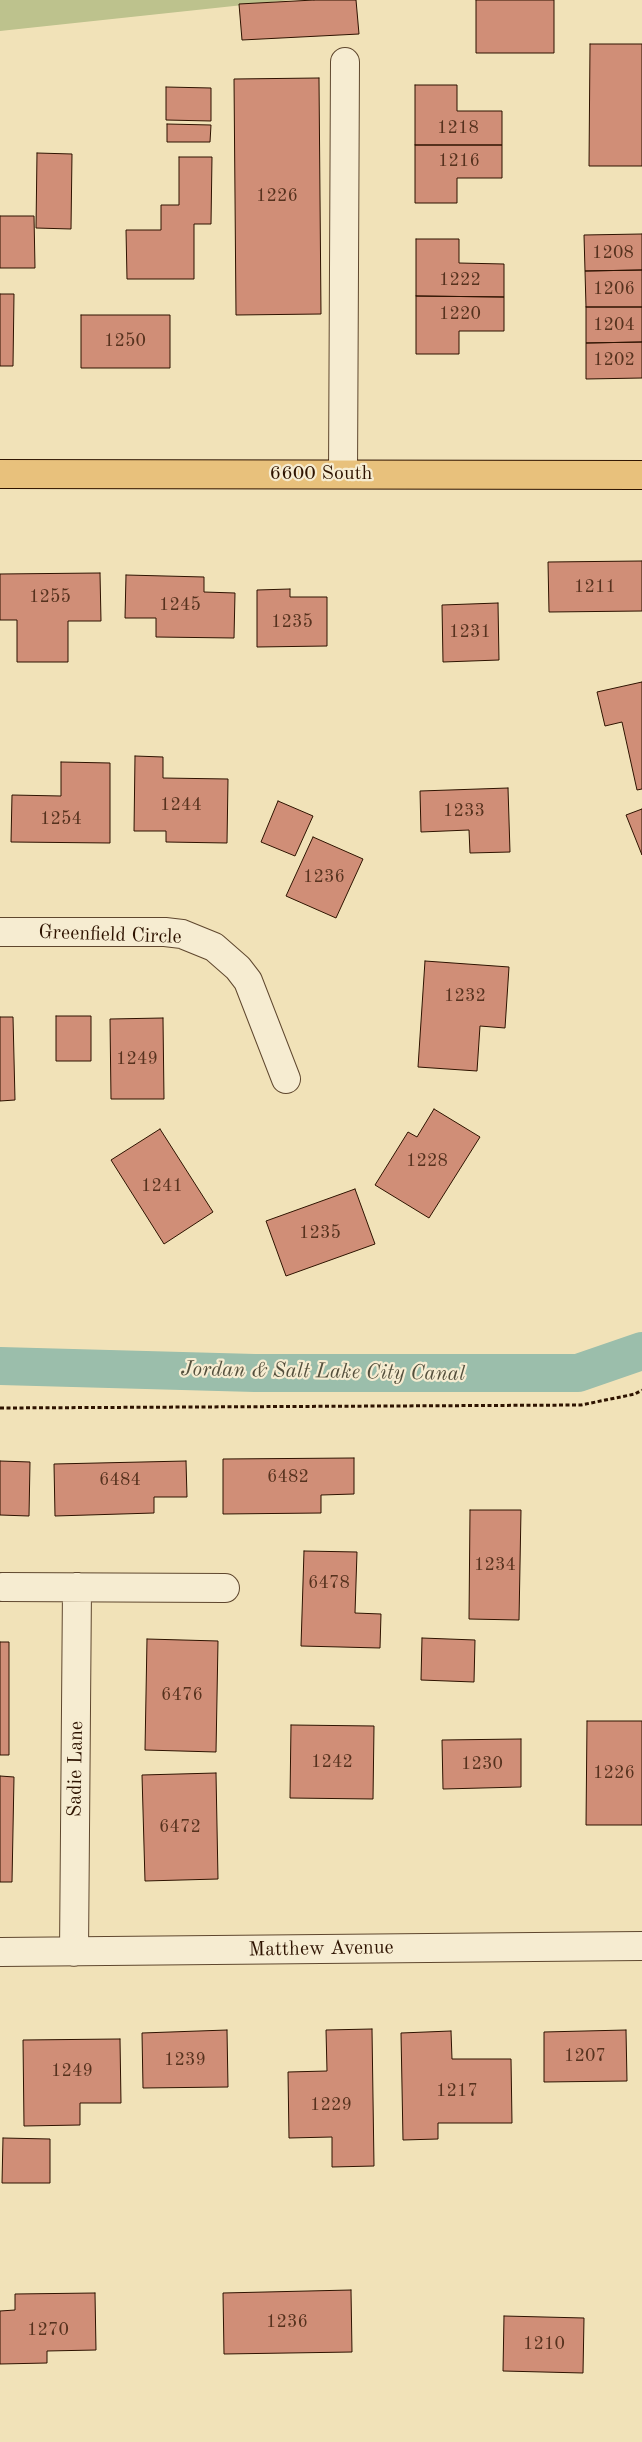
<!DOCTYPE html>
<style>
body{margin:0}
canvas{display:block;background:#f1e2b8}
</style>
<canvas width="642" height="2442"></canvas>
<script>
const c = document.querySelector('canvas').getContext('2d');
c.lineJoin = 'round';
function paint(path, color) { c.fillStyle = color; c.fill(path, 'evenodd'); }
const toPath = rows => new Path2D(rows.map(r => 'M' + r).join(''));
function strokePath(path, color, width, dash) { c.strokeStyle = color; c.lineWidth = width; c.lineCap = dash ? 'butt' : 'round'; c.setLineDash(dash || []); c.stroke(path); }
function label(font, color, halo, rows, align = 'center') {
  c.font = font + ' "Old Standard TT",serif'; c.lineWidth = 4.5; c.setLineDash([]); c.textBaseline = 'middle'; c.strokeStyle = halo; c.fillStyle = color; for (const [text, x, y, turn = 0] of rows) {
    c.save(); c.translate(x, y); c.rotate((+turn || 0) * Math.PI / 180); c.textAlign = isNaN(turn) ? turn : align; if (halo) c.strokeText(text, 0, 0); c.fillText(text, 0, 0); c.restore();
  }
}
const green = toPath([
 [0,0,290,0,0,31]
]);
const canal = toPath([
 [0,1366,255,1373,578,1373,642,1351]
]);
const building = toPath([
 [314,0,356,0,359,34,242,40,239,4,314,0],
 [476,0,554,0,554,53,476,53,476,0],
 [590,44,642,44,642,166,589,166,590,44],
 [319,78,321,314,236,315,234,79,319,78],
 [415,85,457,85,457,111,502,111,502,145,415,145,415,85],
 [166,87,211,88,211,121,166,120,166,87],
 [167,124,211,125,210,142,167,142,167,124],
 [415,145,502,145,502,178,457,178,457,203,415,203,415,145],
 [37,153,72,154,71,229,36,228,37,153],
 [179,157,212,157,211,224,194,224,194,279,127,279,126,230,161,230,161,205,179,205,179,157],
 [0,216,34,216,35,268,0,268,0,216],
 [642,234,642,270,585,271,584,235,642,234],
 [416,239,459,239,459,263,504,264,504,297,416,296,416,239],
 [642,270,642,307,586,307,585,271,642,270],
 [0,294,14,294,13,366,0,366,0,294],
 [416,296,504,297,504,331,459,331,459,354,416,354,416,296],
 [586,307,642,307,642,342,586,343,586,307],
 [81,315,170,315,170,368,81,368,81,315],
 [642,342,642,378,586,379,586,343,642,342],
 [642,561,642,611,549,612,548,562,642,561],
 [100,573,101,621,68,621,68,662,17,662,17,620,0,620,0,574,100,573],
 [126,575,204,577,204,592,235,593,234,638,156,637,156,618,125,618,126,575],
 [290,589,290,597,327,597,327,646,257,647,257,590,290,589],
 [498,603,499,660,443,662,442,605,498,603],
 [642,682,642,789,637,790,622,722,605,726,597,692,642,682],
 [135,756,163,757,163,778,228,779,227,843,166,842,166,831,134,831,135,756],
 [61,762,110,763,110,843,11,842,12,795,61,796,61,762],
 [508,788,510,852,470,853,469,830,421,832,420,791,508,788],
 [278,801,313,816,295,856,261,842,278,801],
 [642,809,642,855,626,815,642,809],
 [313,837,363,859,336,918,286,896,313,837],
 [425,961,509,967,505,1028,480,1026,477,1071,418,1067,425,961],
 [56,1016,91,1016,91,1061,56,1061,56,1016],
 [0,1017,13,1017,15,1100,0,1101,0,1017],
 [163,1018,164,1099,111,1099,110,1019,163,1018],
 [434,1109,480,1137,429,1218,375,1185,408,1132,417,1137,434,1109],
 [160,1129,213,1212,164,1244,111,1160,160,1129],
 [355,1189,375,1244,286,1276,266,1221,355,1189],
 [354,1458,354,1494,321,1495,321,1513,223,1514,223,1459,354,1458],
 [0,1461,30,1462,29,1516,0,1515,0,1461],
 [186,1461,187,1497,154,1497,154,1513,55,1516,54,1464,186,1461],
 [470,1510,521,1510,519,1620,469,1619,470,1510],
 [304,1551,357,1552,355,1613,381,1614,380,1648,301,1646,304,1551],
 [422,1638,475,1640,474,1682,421,1680,422,1638],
 [147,1639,218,1641,216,1752,145,1750,147,1639],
 [0,1642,9,1642,9,1755,0,1755,0,1642],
 [587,1721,642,1721,642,1825,586,1825,587,1721],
 [291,1725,374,1726,373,1799,290,1798,291,1725],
 [521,1739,521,1787,443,1789,442,1740,521,1739],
 [216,1773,218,1879,145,1881,142,1775,216,1773],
 [0,1776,14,1777,12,1882,0,1882,0,1776],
 [372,2029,374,2166,332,2167,332,2137,289,2138,288,2072,327,2071,326,2030,372,2029],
 [227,2030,228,2087,143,2088,142,2033,227,2030],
 [626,2030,627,2081,544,2082,544,2032,626,2030],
 [451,2031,452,2059,511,2059,512,2123,438,2123,438,2139,403,2140,401,2033,451,2031],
 [120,2039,121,2103,80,2103,80,2125,24,2126,23,2040,120,2039],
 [3,2138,50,2139,50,2183,2,2183,3,2138],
 [351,2290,352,2352,224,2354,223,2293,351,2290],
 [95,2293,96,2350,47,2351,47,2363,0,2364,0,2311,15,2310,15,2294,95,2293],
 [504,2316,584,2318,583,2373,503,2371,504,2316]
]);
const path = toPath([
 [0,1408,581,1405,635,1394,642,1390]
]);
const minor = toPath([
 [343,474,345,62],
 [0,932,165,932,182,934,214,947,238,968,248,981,286,1079],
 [2,1587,225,1588],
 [0,1952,642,1946],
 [74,1952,77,1587]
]);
const major = toPath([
 [0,474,642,475]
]);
const numberNames = [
 ["1218",458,128],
 ["1216",459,161],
 ["1226",277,196],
 ["1208",613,253],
 ["1222",460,280],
 ["1206",614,289],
 ["1220",460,314],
 ["1204",614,325],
 ["1250",125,341],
 ["1202",614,360],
 ["1211",595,587],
 ["1255",50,597],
 ["1245",180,605],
 ["1235",292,622],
 ["1231",470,632],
 ["1244",181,805],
 ["1233",464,811],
 ["1254",61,819],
 ["1236",324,877],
 ["1232",465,996],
 ["1249",137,1059],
 ["1228",427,1161],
 ["1241",162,1186],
 ["1235",320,1233],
 ["6482",288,1477],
 ["6484",120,1480],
 ["1234",495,1565],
 ["6478",329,1583],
 ["6476",182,1695],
 ["1242",332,1762],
 ["1230",482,1764],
 ["1226",614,1773],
 ["6472",180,1827],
 ["1207",585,2056],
 ["1239",185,2060],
 ["1249",72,2071],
 ["1217",457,2091],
 ["1229",331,2105],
 ["1236",287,2322],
 ["1270",48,2330],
 ["1210",544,2344]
];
const streetNames = [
 ["6600 South",321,474],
 ["Greenfield Circle",110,935,2],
 ["Sadie Lane",76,1769,-89],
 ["Matthew Avenue",321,1949,-1]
];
const waterNames = [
 ["Jordan & Salt Lake City Canal",323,1372,1]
];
paint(green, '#bdc28d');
strokePath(canal, '#9bbeab', 38);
paint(building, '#d08e77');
strokePath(building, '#2e1300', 1);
strokePath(minor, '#5f472e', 30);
strokePath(major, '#2e1300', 30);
strokePath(path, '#2e1300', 3, [4, 2.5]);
strokePath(minor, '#f6ecd1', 28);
strokePath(major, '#e8c17c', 28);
label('18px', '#56321e', null, numberNames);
label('20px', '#2e1300', '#f6ecd1', streetNames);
label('italic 21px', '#544f3c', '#f6ecd1', waterNames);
</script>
